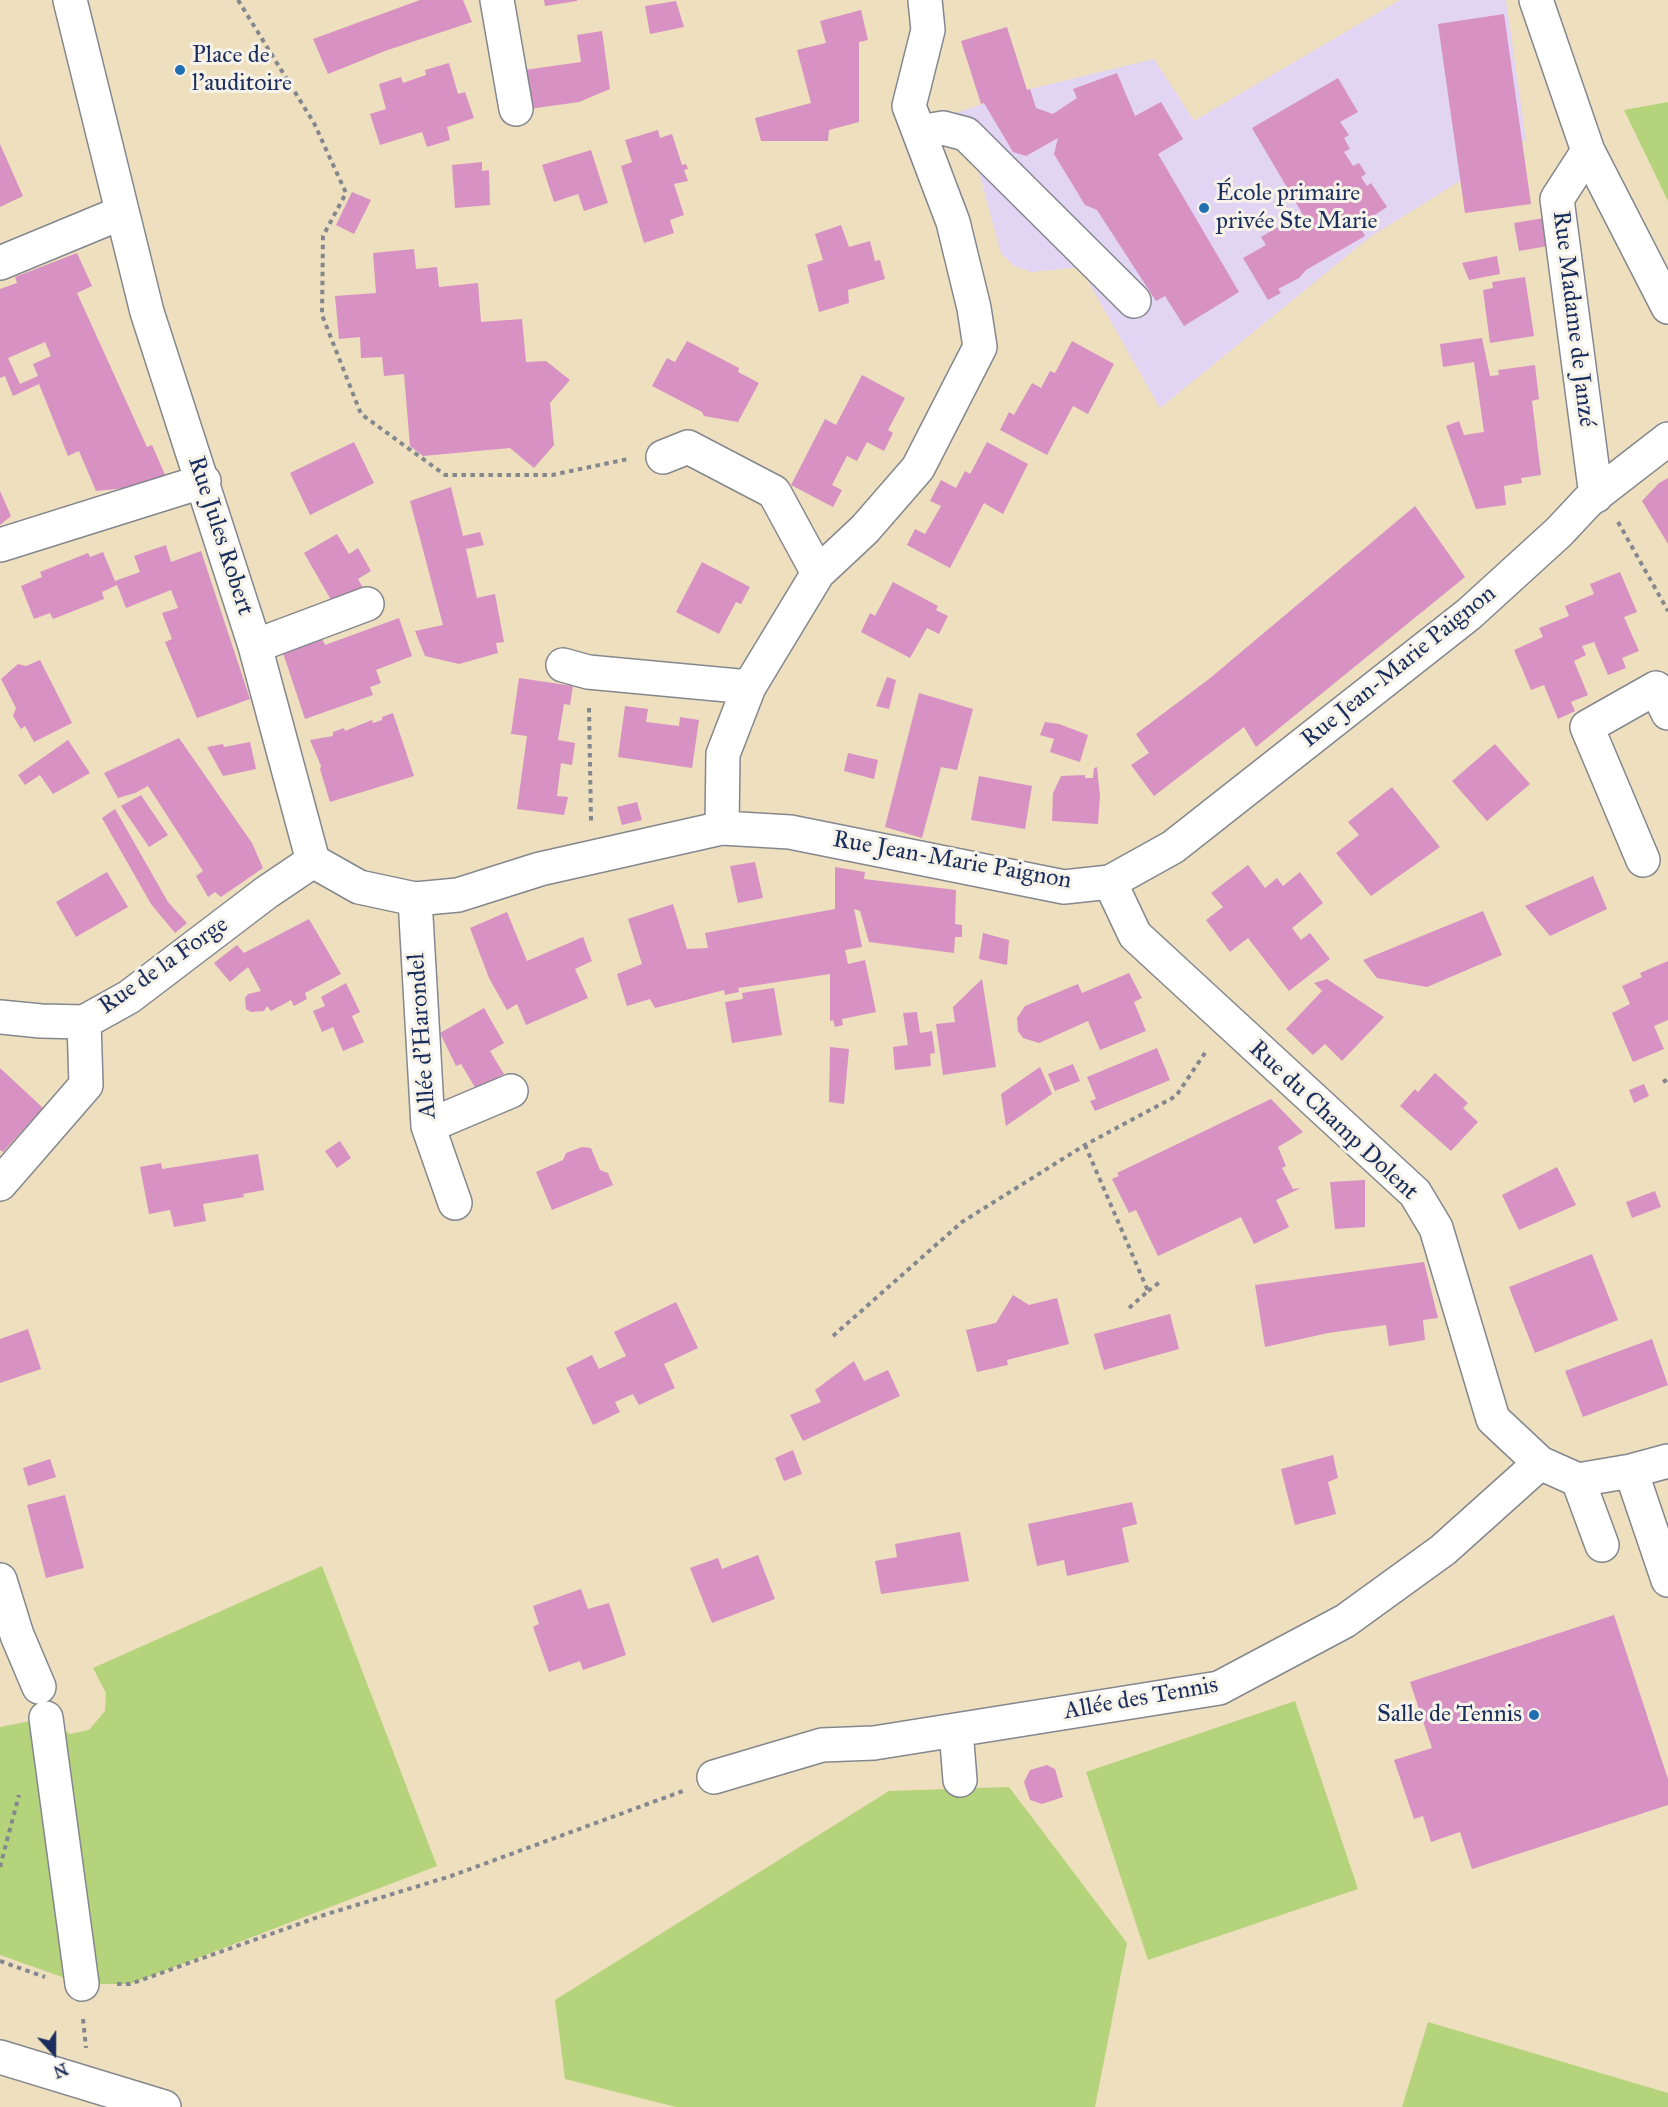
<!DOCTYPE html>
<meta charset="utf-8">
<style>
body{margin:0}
#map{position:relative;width:1668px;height:2107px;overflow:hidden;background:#eedfbf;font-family:"IM FELL Great Primer",serif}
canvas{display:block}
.north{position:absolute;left:24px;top:2023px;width:60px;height:60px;-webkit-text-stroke:4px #f7f3e8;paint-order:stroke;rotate:159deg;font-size:16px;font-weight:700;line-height:24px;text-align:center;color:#1b2f5e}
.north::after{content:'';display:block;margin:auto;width:21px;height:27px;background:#1b2f5e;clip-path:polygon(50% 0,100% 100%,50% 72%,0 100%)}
</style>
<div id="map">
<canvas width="1668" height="2107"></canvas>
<div class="north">N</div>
</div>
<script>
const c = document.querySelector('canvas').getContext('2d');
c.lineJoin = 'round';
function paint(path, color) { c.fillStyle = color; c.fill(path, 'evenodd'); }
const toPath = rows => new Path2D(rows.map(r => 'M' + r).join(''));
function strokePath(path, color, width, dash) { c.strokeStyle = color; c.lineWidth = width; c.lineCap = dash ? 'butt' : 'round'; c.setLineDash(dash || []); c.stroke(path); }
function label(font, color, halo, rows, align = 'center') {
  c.font = font + ' "IM FELL Great Primer",serif'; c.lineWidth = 6; c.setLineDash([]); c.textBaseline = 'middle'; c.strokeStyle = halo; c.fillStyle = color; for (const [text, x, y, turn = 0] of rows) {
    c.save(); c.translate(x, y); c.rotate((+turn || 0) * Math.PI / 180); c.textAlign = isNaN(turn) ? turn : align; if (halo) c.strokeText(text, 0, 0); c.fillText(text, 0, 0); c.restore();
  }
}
const built = toPath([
 [1400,0,1506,0,1526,140,1370,237,1160,408,1080,267,1031,272,1014,266,1001,253,976,162,952,147,940,118,1030,89,1154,59,1194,121]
]);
const green = toPath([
 [1668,102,1668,201,1624,110],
 [322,1566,437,1866,130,1984,82,1984,0,1955,0,1727,46,1718,70,1734,89,1730,105,1711,106,1693,93,1668],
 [1295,1701,1358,1889,1148,1960,1086,1772],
 [1009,1787,1127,1943,1095,2107,676,2107,565,2079,555,2000,889,1791],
 [1428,2022,1668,2093,1668,2107,1402,2107]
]);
const building = toPath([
 [420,0,463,0,472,22,385,51,328,74,313,39],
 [544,0,577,0,577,1,545,6],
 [676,1,684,27,650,34,645,6],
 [861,10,868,40,859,42,859,122,829,130,828,141,761,141,755,118,811,103,797,50,826,43,820,21],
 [1504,14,1531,204,1465,213,1438,24],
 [1007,27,1027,90,1030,89,1036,108,1053,114,1077,98,1073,89,1117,73,1135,116,1161,102,1183,139,1158,154,1239,292,1184,326,1165,296,1156,301,1097,210,1085,205,1054,154,1058,138,1026,156,1013,152,984,103,981,104,961,41],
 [602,31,610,89,579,102,529,109,524,70,581,62,577,35],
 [449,63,458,94,465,92,474,118,447,127,450,140,427,147,422,132,380,145,370,114,386,109,379,84,401,77,403,83,426,75,425,70],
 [1338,78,1358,112,1340,122,1349,135,1344,138,1350,149,1344,152,1353,166,1359,163,1366,174,1361,177,1367,186,1371,183,1387,207,1359,225,1365,236,1306,270,1299,278,1278,289,1281,293,1268,300,1243,258,1266,245,1261,237,1302,213,1252,128],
 [658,130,660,138,672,134,682,165,686,164,688,169,684,170,688,181,674,184,684,215,670,220,674,233,644,243,621,166,632,162,625,140],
 [0,144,23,196,0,207],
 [591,150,608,203,584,211,578,194,554,202,542,165],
 [482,162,482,171,489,170,490,205,455,208,452,165],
 [352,192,371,200,354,234,336,225],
 [1544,218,1548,246,1519,251,1514,223],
 [841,225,849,247,870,241,875,261,880,260,885,279,848,290,849,303,819,312,807,265,823,260,815,234],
 [414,249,416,269,437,267,439,287,478,283,481,322,522,319,526,362,546,361,570,380,550,403,554,445,534,468,510,448,423,456,410,446,404,374,384,376,382,357,361,358,360,337,339,339,335,296,376,293,373,253],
 [77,253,92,286,77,293,147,447,152,445,166,477,145,486,96,491,79,451,68,456,39,384,13,396,5,376,0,378,0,289,17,283,15,277],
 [45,342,51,356,33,364,38,376,20,384,8,358],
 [1497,256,1500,274,1469,280,1462,263],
 [1525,277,1534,336,1490,343,1483,290,1493,288,1492,282],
 [1482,338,1490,376,1499,375,1498,370,1535,365,1539,399,1532,401,1541,475,1521,478,1522,483,1504,486,1506,505,1476,509,1446,426,1459,421,1464,435,1484,432,1474,362,1443,367,1440,344],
 [687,341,739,368,738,372,759,383,738,422,704,416,702,412,652,386,667,358,675,362],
 [1072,341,1114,364,1088,414,1073,406,1047,455,1000,430,1009,412,1014,415,1032,383,1041,388,1050,371,1055,373],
 [862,375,905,398,888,430,893,433,884,451,867,442,857,461,847,456,832,485,842,490,833,507,791,485,825,419,836,425],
 [354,442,374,483,310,515,290,473],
 [987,442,1028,464,1003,514,984,503,950,568,907,545,915,529,925,534,941,506,930,501,941,480,956,488,965,471,970,474],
 [1668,478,1668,544,1642,501,1659,483],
 [451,487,463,536,480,532,484,545,466,549,477,598,495,594,504,642,496,643,498,653,459,664,425,656,415,631,443,625,410,501],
 [0,491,11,516,0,525],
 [1415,506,1465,577,1256,747,1244,727,1154,796,1131,765,1149,753,1136,734,1209,679],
 [337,534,349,554,358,548,371,571,358,579,363,588,334,605,304,553],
 [166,545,171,562,201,551,250,699,197,718,165,642,172,639,162,613,178,608,171,590,126,608,117,585,102,592,104,599,53,619,50,613,34,619,21,586,42,577,40,572,88,553,90,557,103,552,115,581,140,572,134,556],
 [702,562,750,587,741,604,736,602,719,634,676,612],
 [1620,572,1637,612,1624,617,1639,651,1622,658,1626,668,1608,675,1594,642,1582,646,1586,655,1574,661,1588,695,1571,702,1575,711,1558,719,1544,685,1531,690,1514,650,1543,637,1539,628,1569,616,1565,606,1594,594,1590,584],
 [893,582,938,606,936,610,948,616,939,634,927,628,910,658,861,632,870,613,875,616],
 [399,618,412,656,376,670,381,683,370,687,373,695,305,719,283,653,322,638,325,645],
 [40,660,72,723,34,742,25,726,21,729,13,716,16,708,1,679,18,664,26,666],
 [887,677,896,680,889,709,876,706],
 [519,678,573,686,570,705,564,704,558,740,575,743,572,765,561,763,557,796,568,797,564,815,517,809,527,736,511,734],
 [919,693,973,709,957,770,941,767,922,838,885,827],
 [625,706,648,709,646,722,679,726,680,717,699,720,692,768,618,757],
 [393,713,414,776,330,802,320,769,321,766,310,740,333,736,333,732,344,728,345,731,372,720,373,723,382,720,382,717],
 [1045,722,1059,724,1088,735,1080,762,1050,752,1054,739,1040,735],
 [179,738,252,843,263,868,221,897,215,892,208,897,196,876,203,871,148,786,135,793,118,798,104,773],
 [68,740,90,773,53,794,40,775,25,785,18,775],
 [250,742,256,769,223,776,207,747,223,744,224,747],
 [1495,744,1530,784,1487,821,1452,781],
 [848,753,878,760,874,779,844,771],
 [1097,767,1100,796,1098,824,1052,821,1053,793,1061,776,1085,775,1085,778,1093,778,1094,768],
 [979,776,1032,786,1025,829,971,820],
 [1392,787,1440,847,1371,896,1336,853,1359,835,1348,822],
 [141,795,168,835,149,847,121,806],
 [637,802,642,820,622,825,617,807],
 [115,809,168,902,187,923,175,933,151,904,102,818],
 [755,862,763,898,738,903,730,866],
 [1248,865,1265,888,1277,878,1283,886,1300,872,1323,903,1292,928,1301,940,1310,933,1330,959,1289,991,1248,938,1230,952,1206,920,1223,907,1211,893],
 [835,867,865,872,864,879,956,890,955,924,962,925,962,937,955,937,954,953,869,942,860,911,854,909,862,947,845,950,848,964,865,960,876,1012,842,1019,843,1025,835,1027,833,1020,830,1021,830,974,738,988,739,992,725,995,724,990,655,1008,650,999,627,1006,617,974,642,964,628,919,673,904,687,949,708,948,705,933,835,909],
 [107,872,128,907,76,937,56,902],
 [1593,876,1607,909,1550,936,1525,906],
 [1483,911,1502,955,1427,987,1377,978,1363,960],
 [507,912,527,961,583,937,592,961,575,969,588,998,526,1025,517,1004,507,1010,489,978,470,928],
 [309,919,341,974,305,993,307,999,294,1006,291,1000,271,1011,267,1006,264,1011,251,1012,246,1009,245,998,248,994,261,991,248,967,230,982,214,963,237,945,244,953],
 [983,933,1009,940,1007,965,979,959],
 [1668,961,1668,1020,1654,1026,1664,1049,1633,1062,1612,1013,1630,1004,1622,986,1642,977,1640,973],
 [1129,973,1142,998,1134,1002,1146,1031,1100,1050,1088,1021,1039,1043,1023,1038,1018,1031,1017,1018,1025,1006,1078,984,1082,993],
 [982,979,996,1067,943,1075,936,1024,955,1022,953,1007],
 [1327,979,1384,1017,1342,1061,1325,1044,1313,1055,1286,1029,1322,991,1314,983],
 [346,983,360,1012,352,1016,364,1042,343,1051,333,1027,322,1032,313,1011,325,1006,321,997],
 [774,988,782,1035,732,1043,725,1002,743,999,742,993],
 [484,1008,504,1043,490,1051,504,1074,476,1089,461,1064,456,1066,440,1033],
 [917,1012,920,1033,932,1031,935,1053,930,1054,931,1066,895,1070,893,1047,908,1045,903,1013],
 [830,1047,849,1049,844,1104,829,1102],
 [1157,1048,1170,1080,1095,1111,1090,1101,1096,1099,1087,1077],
 [1073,1064,1080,1081,1055,1091,1048,1074],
 [1040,1067,1052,1094,1006,1126,1001,1094],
 [0,1068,43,1108,3,1152,0,1150],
 [1435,1073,1468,1103,1463,1108,1478,1122,1451,1151,1400,1106,1415,1089,1418,1092],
 [1644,1084,1649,1096,1634,1103,1629,1090],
 [1271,1099,1303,1132,1278,1147,1286,1166,1282,1168,1293,1189,1301,1188,1276,1200,1289,1227,1254,1244,1241,1217,1158,1256,1136,1210,1129,1213,1112,1179,1119,1176,1117,1173],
 [340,1141,351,1158,337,1168,325,1151],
 [582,1147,591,1148,600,1170,608,1173,613,1185,552,1210,536,1172,563,1160,566,1153],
 [258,1154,264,1190,243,1194,244,1197,203,1204,206,1221,174,1227,170,1210,149,1214,140,1167,161,1163,162,1169],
 [1557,1167,1576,1205,1519,1230,1502,1195],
 [1365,1180,1365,1227,1335,1229,1330,1182],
 [1655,1191,1661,1207,1632,1218,1626,1202],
 [1592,1254,1618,1320,1535,1353,1509,1287],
 [1424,1262,1438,1318,1423,1320,1425,1340,1389,1346,1386,1325,1328,1333,1265,1347,1255,1285],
 [1013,1295,1029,1305,1057,1298,1069,1344,1007,1360,1008,1365,977,1372,966,1330,996,1323],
 [676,1302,698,1348,664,1364,675,1388,639,1405,633,1394,615,1402,620,1412,593,1425,566,1368,592,1355,599,1369,626,1356,614,1332],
 [1170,1314,1179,1349,1104,1370,1094,1334],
 [28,1329,41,1369,0,1383,0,1339],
 [1652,1339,1668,1385,1583,1417,1565,1371],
 [854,1361,864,1381,888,1370,900,1396,803,1441,790,1415,821,1402,815,1390],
 [793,1450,802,1474,784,1481,775,1458],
 [1333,1455,1338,1478,1328,1482,1336,1514,1295,1525,1281,1469],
 [50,1459,56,1477,28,1486,23,1468],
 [65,1495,84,1568,46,1578,27,1505],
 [1132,1502,1137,1524,1122,1528,1129,1562,1067,1576,1064,1560,1037,1566,1028,1524],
 [960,1532,969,1581,881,1594,875,1561,897,1557,895,1544],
 [758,1555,775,1599,712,1623,690,1568,718,1558,722,1569],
 [581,1589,588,1609,609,1603,626,1655,583,1670,580,1661,549,1672,533,1627,539,1624,533,1606],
 [1614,1615,1668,1779,1668,1805,1472,1869,1460,1832,1431,1842,1423,1816,1414,1819,1394,1760,1432,1748,1410,1682],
 [1047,1765,1055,1769,1063,1797,1042,1804,1030,1800,1024,1782,1030,1770]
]);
const path = toPath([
 [238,0,314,123,346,193,323,236,322,315,361,414,445,475,552,475,628,459],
 [1618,522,1668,611],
 [589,708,591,821],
 [1663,1082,1668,1079],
 [1085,1145,1148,1291,1128,1309],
 [1148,1291,1160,1282],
 [833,1336,962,1222,1085,1145,1176,1096,1207,1050],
 [0,1867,19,1795],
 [0,1961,45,1977],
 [117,1984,130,1984,324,1915,451,1876,683,1791],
 [83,2019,86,2048]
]);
const minor = toPath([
 [70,0,147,312,255,646,313,861],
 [497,0,516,109],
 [1536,0,1588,151,1668,307],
 [919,132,943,128,966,134,1134,301],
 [1588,151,1557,199,1596,496],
 [0,263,121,213],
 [663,457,688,447,774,492,818,573],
 [0,545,204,481],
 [255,646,367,604],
 [563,665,588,672,749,687],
 [722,828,723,754,749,687,818,573,865,529,918,468,980,347,974,308,953,222,909,106,928,30,925,0],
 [1643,860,1587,727,1656,688,1668,713],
 [313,861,359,887,415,899,458,895,540,869,722,828,790,832,1064,887,1110,882,1173,847,1469,614,1559,532,1588,501,1668,439],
 [1110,882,1135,935,1415,1193,1436,1228,1493,1419,1540,1463,1578,1480,1631,1471,1668,1461],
 [415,899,428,1126,455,1203],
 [0,1017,41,1021,84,1022,129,997,267,892,313,861],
 [428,1126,511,1091],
 [0,1184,86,1085,84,1022],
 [1631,1471,1668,1580],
 [1578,1480,1602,1545],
 [0,1580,17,1635,39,1687],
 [46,1718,82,1984],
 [956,1730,960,1780],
 [714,1777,822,1745,874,1743,1219,1688,1345,1621,1443,1550,1540,1463]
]);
const major = toPath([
 [0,2057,164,2107]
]);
const markers = [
 [180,70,6,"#1f6fb2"],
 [1204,208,6,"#1f6fb2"],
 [1534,1715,6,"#1f6fb2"]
];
const poiNames = [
 ["Place de",192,56],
 ["l'auditoire",192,84],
 ["École primaire",1216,194],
 ["privée Ste Marie",1216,222],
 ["Salle de Tennis",1522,1715,"right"]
];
const streetNames = [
 ["Rue Madame de Janzé",1573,319,83],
 ["Rue Jules Robert",220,536,72],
 ["Rue Jean-Marie Paignon",1399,667,-39],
 ["Rue Jean-Marie Paignon",952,861,10],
 ["Rue de la Forge",164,966,-35],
 ["Allée d'Harondel",423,1036,-94],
 ["Rue du Champ Dolent",1333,1121,43],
 ["Allée des Tennis",1141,1699,-10]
];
paint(built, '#e2d4f3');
paint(green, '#b5d37a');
paint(building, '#d791c2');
strokePath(minor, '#84878e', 36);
strokePath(major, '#84878e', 36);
strokePath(path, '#84878e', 4, [4.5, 4.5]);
strokePath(minor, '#fff', 33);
strokePath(major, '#fff', 33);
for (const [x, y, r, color] of markers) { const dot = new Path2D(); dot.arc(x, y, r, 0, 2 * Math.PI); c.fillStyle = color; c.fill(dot); strokePath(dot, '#f7f3e8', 2); }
label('24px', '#1b2f5e', '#f7f3e8', poiNames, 'left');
label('24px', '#1b2f5e', '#f7f3e8', streetNames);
</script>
